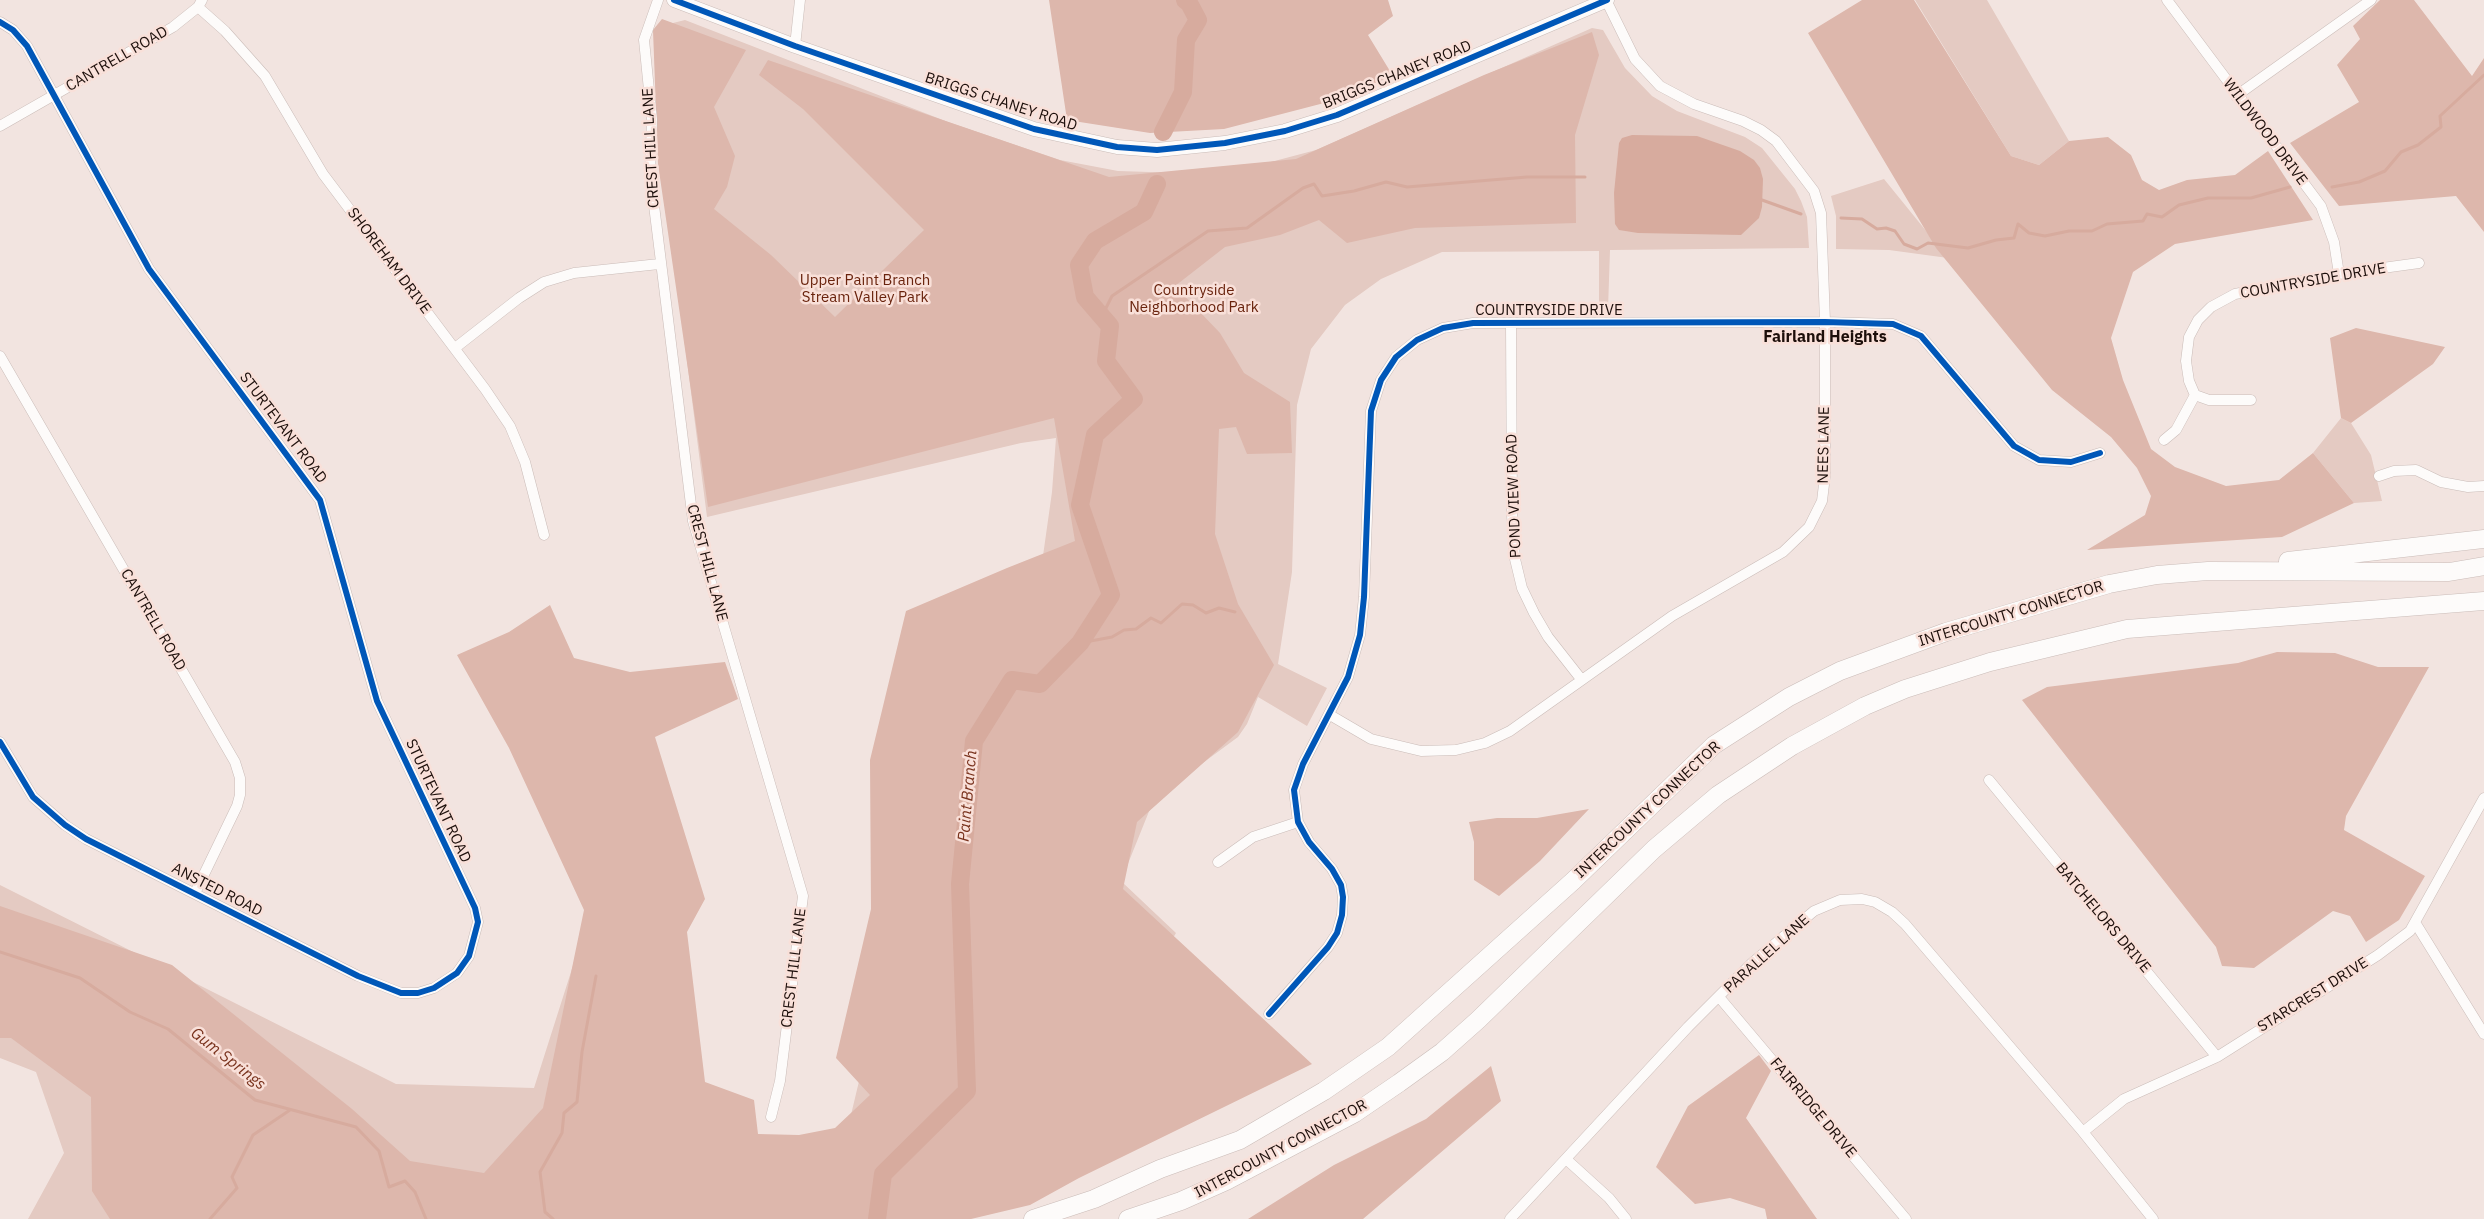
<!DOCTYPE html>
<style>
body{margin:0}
canvas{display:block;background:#f2e4e0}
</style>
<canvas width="2484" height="1219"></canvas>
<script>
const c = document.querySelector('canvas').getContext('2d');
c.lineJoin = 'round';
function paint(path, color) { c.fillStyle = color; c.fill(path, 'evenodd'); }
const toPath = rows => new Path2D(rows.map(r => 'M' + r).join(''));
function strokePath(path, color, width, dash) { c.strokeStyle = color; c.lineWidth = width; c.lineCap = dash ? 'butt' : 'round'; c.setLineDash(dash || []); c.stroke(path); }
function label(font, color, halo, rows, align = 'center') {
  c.font = font + ' "IBM Plex Sans",sans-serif'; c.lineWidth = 5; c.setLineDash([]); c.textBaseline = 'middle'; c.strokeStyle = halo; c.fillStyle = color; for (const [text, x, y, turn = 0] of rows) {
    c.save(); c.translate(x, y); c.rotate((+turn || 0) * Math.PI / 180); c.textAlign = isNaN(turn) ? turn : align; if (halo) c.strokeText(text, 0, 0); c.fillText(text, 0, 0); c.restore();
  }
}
const green = toPath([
 [1915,0,1987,0,2069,141,2039,165,2011,156],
 [685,20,948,122,1060,160,1118,171,1182,173,1267,163,1316,150,1592,28,1603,30,1625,68,1652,96,1677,111,1745,137,1762,148,1795,189,1801,201,1807,217,1809,248,1610,250,1608,309,1599,309,1599,251,1442,252,1381,279,1345,305,1311,349,1297,405,1292,572,1278,664,1327,688,1307,726,1258,697,1247,724,1238,737,1154,799,1121,881,1176,933,1093,1071,922,1219,28,1219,64,1153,36,1072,0,1058,0,885,396,1084,534,1088,592,906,667,1098,834,1186,908,876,1028,662,1052,492,1056,438,1021,443,707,517,667,205,661,26],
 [1884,179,1948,258,1889,250,1836,249,1836,216,1831,196],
 [2341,418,2351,423,2371,455,2382,501,2354,503,2313,453]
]);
const forest = toPath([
 [1049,0,1388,0,1393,16,1368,35,1393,76,1328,102,1224,129,1150,133,1067,120],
 [1862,0,1914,0,2011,156,2039,165,2069,141,2108,137,2131,155,2142,180,2159,190,2187,180,2235,175,2268,151,2313,220,2175,244,2133,272,2111,338,2123,380,2151,449,2175,467,2226,486,2279,480,2313,453,2354,503,2282,537,2087,550,2145,515,2151,496,2137,468,2111,437,2052,390,1936,248,1808,33],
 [2380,0,2414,0,2472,76,2484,58,2484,232,2456,196,2339,206,2290,143,2359,102,2337,65,2360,39,2353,26],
 [662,19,746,50,714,107,735,156,727,187,714,209,771,255,835,317,924,230,803,109,759,75,768,60,1109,177,1296,159,1484,75,1592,32,1599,55,1575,135,1576,223,1415,228,1347,243,1319,220,1280,235,1225,247,1175,286,1220,333,1244,373,1290,402,1292,453,1247,454,1236,427,1219,429,1215,534,1238,604,1274,665,1238,732,1137,822,1123,889,1312,1064,1079,1178,1030,1205,971,1219,110,1219,92,1191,91,1097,11,1038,0,1038,0,906,172,965,352,1109,410,1161,484,1173,543,1108,584,910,509,748,457,655,509,632,550,605,574,658,630,672,725,662,738,699,655,737,705,899,687,932,705,1082,754,1100,758,1134,799,1135,835,1128,870,1095,836,1058,871,909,870,760,906,611,1007,568,1075,541,1054,418,708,507,658,164,653,30],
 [2356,328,2445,347,2433,364,2351,423,2341,418,2330,338],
 [2277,652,2335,653,2378,667,2429,667,2346,816,2344,830,2425,876,2399,920,2366,942,2350,916,2333,911,2254,968,2222,966,2216,947,2022,700,2047,687,2238,663],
 [1589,809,1540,861,1499,896,1474,880,1474,842,1469,822,1497,818,1537,818],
 [1759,1055,1771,1071,1746,1118,1817,1219,1767,1219,1765,1209,1730,1198,1695,1204,1656,1167,1688,1106],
 [1491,1066,1501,1101,1363,1219,1248,1219,1334,1165,1426,1119]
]);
const water = toPath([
 [1632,135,1697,136,1740,151,1754,160,1760,168,1763,179,1762,207,1759,218,1741,235,1638,233,1619,230,1615,224,1614,193,1619,143,1622,138]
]);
const stream = toPath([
 [2332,187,2359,182,2385,171,2401,152,2418,145,2441,127,2440,116,2484,75],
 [1762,200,1801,214],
 [1841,218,1862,219,1877,229,1886,228,1895,231,1904,244,1917,249,1928,243,1968,248,1996,240,2014,238,2018,224,2029,233,2045,236,2069,231,2092,231,2107,224,2143,221,2147,214,2162,217,2179,205,2208,198,2251,198,2290,187],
 [1102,316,1112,296,1208,231,1247,228,1303,188,1314,184,1322,196,1354,191,1386,182,1407,187,1527,177,1585,177],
 [1080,643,1112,637,1124,630,1136,629,1151,618,1161,623,1182,604,1193,605,1206,613,1219,608,1235,612],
 [0,952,80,978,130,1012,168,1029,255,1100,356,1127,379,1151,389,1187,405,1181,415,1192,426,1219],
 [210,1219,237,1188,232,1177,253,1135,290,1110],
 [553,1219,545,1212,540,1172,562,1133,564,1113,577,1102,582,1052,596,976]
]);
const river = toPath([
 [1163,132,1183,92,1186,40,1198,20,1189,3,1185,0],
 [877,1219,883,1174,967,1091,960,884,974,741,1012,680,1040,684,1080,643,1111,595,1080,505,1095,435,1134,399,1106,361,1110,326,1085,297,1079,265,1095,241,1144,212,1157,184]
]);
const street = toPath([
 [658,0,644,40,652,120,650,173,693,521,803,896,780,1081,771,1117],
 [2167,0,2321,206,2334,242,2339,274],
 [198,7,225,31,265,76,323,174,485,389,510,426,525,462,544,535],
 [0,22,13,30,27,46,149,269,320,500,377,701,475,908,478,922,469,956,457,973,434,988,418,993,401,993,358,976,86,839,65,825,33,797,0,742],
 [795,46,800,0],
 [2236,96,2371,0],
 [0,126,173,27,198,7,202,0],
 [1511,324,1512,515,1515,559,1522,588,1534,613,1548,637,1581,679],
 [455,348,519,298,544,282,574,273,659,264],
 [0,356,235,762,240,778,240,795,237,806,195,893],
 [2195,395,2209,400,2251,400],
 [2164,440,2176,430,2195,395,2189,381,2186,361,2189,337,2198,320,2211,307,2235,294,2339,274,2419,263],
 [2379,476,2394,471,2416,470,2441,482,2468,487,2484,486],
 [1330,715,1371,739,1421,751,1456,750,1485,743,1510,731,1672,616,1783,552,1809,527,1822,501,1825,476,1825,322,1821,213,1814,191,1776,141,1761,130,1743,121,1694,104,1660,86,1635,59,1606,0],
 [1989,780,2217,1057],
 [1218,862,1253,837,1298,822],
 [2416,924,2484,1034],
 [1719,997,1906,1219],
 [1269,1014,1328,947,1337,933,1342,915,1343,897,1341,885,1332,869,1309,842,1298,822,1294,790,1303,764,1348,677,1360,635,1364,597,1371,411,1381,380,1396,357,1417,340,1443,328,1473,323,1825,322,1893,324,1921,336,2014,446,2039,460,2071,462,2100,453],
 [2083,1132,2124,1099,2217,1057,2378,955,2410,931,2484,798],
 [1566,1159,1609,1198,1626,1219],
 [1510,1219,1688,1027,1752,963,1814,911,1840,900,1862,899,1875,902,1892,912,1905,924,2083,1132,2153,1219]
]);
const secondary = toPath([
 [674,0,795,46,1034,129,1117,147,1157,150,1225,143,1285,131,1337,115,1607,0]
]);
const highway = toPath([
 [2288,561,2484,539],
 [1033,1219,1094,1199,1160,1169,1240,1140,1324,1091,1388,1047,1573,881,1714,745,1789,697,1840,671,1946,632,2109,584,2157,575,2208,571,2449,572,2484,566],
 [1128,1219,1181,1201,1226,1181,1355,1113,1399,1083,1442,1052,1478,1020,1654,849,1718,795,1792,746,1865,706,1905,689,1990,662,2127,629,2484,601]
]);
const cycleway = toPath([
 [674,0,795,46,1034,129,1117,147,1157,150,1225,143,1285,131,1337,115,1607,0],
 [0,22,13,30,27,46,149,269,320,500,377,701,475,908,478,922,469,956,457,973,434,988,418,993,401,993,358,976,86,839,65,825,33,797,0,742],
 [1269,1014,1328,947,1337,933,1342,915,1343,897,1341,885,1332,869,1309,842,1298,822,1294,790,1303,764,1348,677,1360,635,1364,597,1371,411,1381,380,1396,357,1417,340,1443,328,1473,323,1825,322,1893,324,1921,336,2014,446,2039,460,2071,462,2100,453]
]);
const streetNames = [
 ["CANTRELL ROAD",117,59,-30],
 ["BRIGGS CHANEY ROAD",1397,75,-22],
 ["BRIGGS CHANEY ROAD",1001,102,18],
 ["WILDWOOD DRIVE",2265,132,53],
 ["CREST HILL LANE",651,148,-93],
 ["SHOREHAM DRIVE",389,261,53],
 ["COUNTRYSIDE DRIVE",2313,281,-10],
 ["COUNTRYSIDE DRIVE",1549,311],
 ["STURTEVANT ROAD",283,428,53],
 ["NEES LANE",1824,445,-89],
 ["POND VIEW ROAD",1514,496,-92],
 ["CREST HILL LANE",707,563,75],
 ["INTERCOUNTY CONNECTOR",2011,614,-17],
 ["CANTRELL ROAD",153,620,60],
 ["STURTEVANT ROAD",438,801,65],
 ["INTERCOUNTY CONNECTOR",1648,810,-43],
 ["ANSTED ROAD",217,890,27],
 ["BATCHELORS DRIVE",2103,918,50],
 ["PARALLEL LANE",1767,954,-42],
 ["CREST HILL LANE",794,968,-83],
 ["STARCREST DRIVE",2313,995,-32],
 ["FAIRRIDGE DRIVE",1813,1108,50],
 ["INTERCOUNTY CONNECTOR",1281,1149,-28]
];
const parkNames = [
 ["Upper Paint Branch",865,281],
 ["Stream Valley Park",865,298],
 ["Countryside",1194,291],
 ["Neighborhood Park",1194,308]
];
const neighbourhoodNames = [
 ["Fairland Heights",1825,337]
];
const waterNames = [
 ["Paint Branch",968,796,-85],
 ["Gum Springs",228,1059,38]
];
paint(green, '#e4cac2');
paint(forest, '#ddb7ac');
paint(water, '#d7ab9e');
strokePath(stream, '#d7ab9e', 3);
strokePath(river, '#d7ab9e', 18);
strokePath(street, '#cabcb8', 11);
strokePath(secondary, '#cabcb8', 15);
strokePath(highway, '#cabcb8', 19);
strokePath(street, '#fdfbfa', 10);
strokePath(secondary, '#fdfbfa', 14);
strokePath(highway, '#fdfbfa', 18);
strokePath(cycleway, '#0057b8', 6);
label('15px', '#1d0f0b', '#f9e0d9', streetNames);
label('15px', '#69230d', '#f9e0d9', parkNames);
label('bold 16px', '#1d0f0b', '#f9e0d9', neighbourhoodNames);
label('italic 16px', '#79321d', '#f9e0d9', waterNames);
</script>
